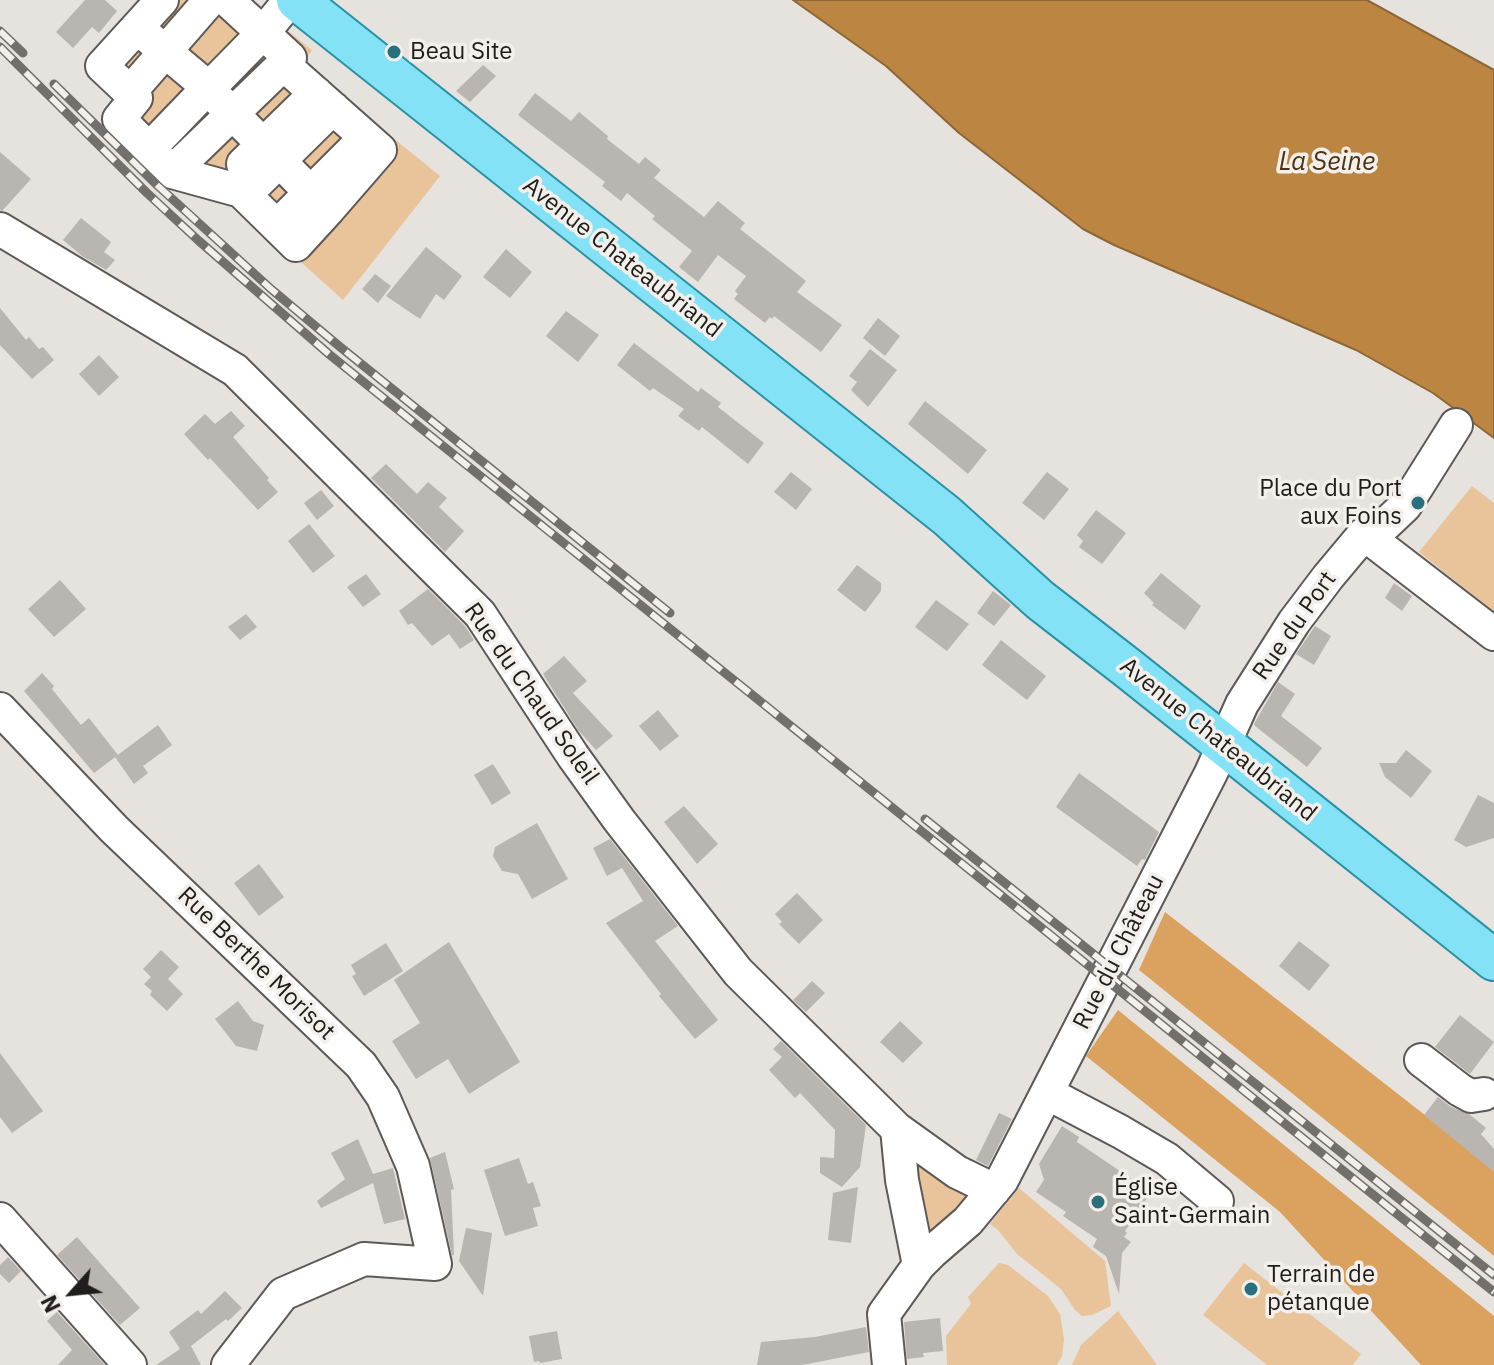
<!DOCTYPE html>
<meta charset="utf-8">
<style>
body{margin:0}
#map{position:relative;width:1494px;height:1365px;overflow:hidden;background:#e6e2dd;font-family:"IBM Plex Sans",sans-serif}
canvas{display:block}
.north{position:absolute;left:32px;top:1253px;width:80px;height:80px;-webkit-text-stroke:6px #f3efea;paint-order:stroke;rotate:243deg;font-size:22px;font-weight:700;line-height:32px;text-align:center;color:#1f1e1c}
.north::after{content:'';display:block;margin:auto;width:28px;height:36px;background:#1f1e1c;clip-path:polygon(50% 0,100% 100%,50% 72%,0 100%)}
</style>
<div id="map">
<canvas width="1494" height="1365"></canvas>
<div class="north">N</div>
</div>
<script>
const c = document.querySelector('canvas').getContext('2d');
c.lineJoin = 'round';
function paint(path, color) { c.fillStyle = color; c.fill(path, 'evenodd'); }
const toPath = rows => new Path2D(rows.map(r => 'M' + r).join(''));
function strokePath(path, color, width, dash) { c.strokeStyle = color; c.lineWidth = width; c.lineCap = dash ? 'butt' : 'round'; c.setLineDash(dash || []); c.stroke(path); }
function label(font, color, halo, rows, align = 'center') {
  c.font = font + ' "IBM Plex Sans",sans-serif'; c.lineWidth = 7; c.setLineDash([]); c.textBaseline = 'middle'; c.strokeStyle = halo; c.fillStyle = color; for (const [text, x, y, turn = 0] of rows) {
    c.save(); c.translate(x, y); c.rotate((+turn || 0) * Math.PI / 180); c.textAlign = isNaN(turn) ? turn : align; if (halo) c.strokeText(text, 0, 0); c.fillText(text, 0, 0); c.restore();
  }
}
const green = toPath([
 [144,0,249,0,312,50,302,64,440,176,343,300,303,264,233,196,182,179,124,102,86,64],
 [1472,486,1494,503,1494,612,1419,552],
 [913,1151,977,1199,929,1239,906,1159],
 [1019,1188,1105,1261,1111,1306,1092,1315,1082,1316,1075,1310,1061,1289,1017,1254,998,1230,990,1224],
 [999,1263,1008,1265,1048,1296,1060,1314,1064,1339,1062,1356,1057,1365,947,1365,946,1336,971,1304,968,1297],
 [1244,1263,1361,1354,1353,1365,1267,1365,1203,1315],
 [1118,1311,1157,1365,1072,1365,1081,1345]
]);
const forest = toPath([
 [1165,912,1494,1169,1494,1256,1139,970],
 [1118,1010,1494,1316,1494,1365,1421,1365,1280,1212,1086,1056]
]);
const water = toPath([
 [793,0,1367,0,1494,70,1494,438,1433,393,1356,350,1114,245,1083,229,959,133,886,66,793,0]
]);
const building = toPath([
 [85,0,105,0,117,11,99,33,92,27,73,48,56,32],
 [483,65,496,76,470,102,456,91],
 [535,93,571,121,579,112,608,136,607,139,639,164,645,157,661,170,654,178,704,217,718,201,745,223,740,229,806,281,797,292,842,325,821,352,774,316,772,319,770,317,765,323,734,299,738,294,735,291,746,276,718,255,698,282,679,267,692,251,652,219,655,216,627,193,621,201,602,186,605,182,518,115],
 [0,152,31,179,2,211,0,210],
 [81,218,111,242,104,252,115,260,106,270,82,256,63,240],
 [426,247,462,276,444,300,436,294,420,319,386,296],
 [506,249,532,272,510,298,483,277],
 [375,274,391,286,378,303,362,289],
 [0,308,26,340,29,337,39,349,43,347,54,360,32,379,0,345],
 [566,311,599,335,578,362,546,336],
 [878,318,900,336,885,356,863,338],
 [634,343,698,392,701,388,721,403,718,407,764,443,748,464,702,427,699,431,678,416,684,409,653,388,650,391,617,365],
 [870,349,897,370,868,407,851,390,857,382,849,376],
 [99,355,119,377,99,396,79,374],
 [925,401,987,450,968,474,908,424],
 [231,411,245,426,233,437,269,478,267,480,278,492,258,510,210,458,208,460,184,434,205,414,215,424],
 [386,464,417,494,428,482,447,498,439,507,464,531,445,552,371,478],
 [791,472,812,489,796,510,774,492],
 [1047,472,1069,489,1044,520,1022,503],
 [321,490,334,506,317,520,304,503],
 [1096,510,1126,533,1102,564,1079,547,1083,541,1077,535],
 [309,524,335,556,313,573,288,541],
 [857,565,881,583,881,591,865,612,837,590],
 [1161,573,1201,606,1185,630,1152,605,1154,603,1144,593],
 [366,574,381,594,363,607,347,587],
 [60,580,86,609,54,637,28,609],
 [1394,583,1412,596,1402,611,1385,598],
 [428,589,465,626,474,640,460,649,449,634,432,646,412,623,408,625,399,611],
 [993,591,1011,605,994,626,977,613],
 [936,600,969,624,947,651,915,627],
 [246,614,257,627,240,640,228,627],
 [1315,626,1331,636,1314,665,1296,654],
 [1001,640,1046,676,1027,700,982,665],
 [564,656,587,681,573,693,613,736,596,750,578,730,543,674],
 [42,673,54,686,52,689,81,725,89,718,118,755,94,773,24,691],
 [1278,682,1295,694,1281,716,1322,748,1307,767,1255,726,1254,724],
 [658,710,679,736,660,751,639,726],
 [158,725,172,745,143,766,148,773,134,784,115,757],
 [1406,750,1432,771,1411,798,1385,777,1379,763,1396,763],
 [493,764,511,793,492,805,474,775],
 [1079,773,1159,832,1145,860,1142,859,1137,866,1056,807],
 [1478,795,1494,803,1494,838,1466,847,1454,840],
 [684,806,718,844,697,864,664,822],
 [537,823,568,879,532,899,518,874,502,871,493,856,495,847],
 [610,839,678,926,655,941,718,1020,695,1039,659,996,661,994,606,923,643,901,622,868,607,876,593,848],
 [259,864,284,897,259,916,234,883],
 [797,893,823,920,799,944,779,924,782,922,775,914],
 [1299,941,1330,965,1309,991,1279,966],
 [449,942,520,1062,469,1094,448,1059,416,1079,392,1041,420,1023,394,980],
 [386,943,403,971,364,996,352,976,356,974,351,965],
 [161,950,179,967,168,979,183,994,167,1011,150,995,152,991,144,984,151,977,143,969],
 [812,981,825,993,806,1012,793,1000],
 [238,1001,253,1021,264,1025,257,1051,236,1046,215,1019],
 [1460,1015,1494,1042,1470,1074,1435,1047],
 [900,1021,923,1043,903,1063,880,1042],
 [781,1041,866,1125,860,1167,842,1187,820,1173,820,1157,834,1158,835,1130,800,1093,795,1098,769,1070,782,1057,773,1049],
 [0,1053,43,1111,12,1133,0,1117],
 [1438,1097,1451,1107,1469,1114,1486,1128,1481,1134,1494,1149,1494,1172,1424,1115],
 [999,1113,1012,1119,988,1166,976,1160],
 [1062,1126,1079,1137,1077,1142,1151,1192,1125,1231,1127,1233,1124,1237,1131,1242,1122,1253,1119,1294,1106,1256,1093,1247,1097,1239,1063,1216,1066,1212,1036,1192,1044,1180,1039,1164],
 [358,1139,373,1174,393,1168,405,1219,384,1224,373,1183,321,1208,317,1201,345,1179,331,1153],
 [445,1152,454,1189,451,1190,454,1255,452,1255,430,1158],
 [519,1158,528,1184,533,1182,541,1206,533,1208,538,1226,505,1236,484,1170],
 [858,1187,851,1243,828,1240,833,1193],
 [466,1228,492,1233,483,1296,459,1261],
 [77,1237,140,1308,120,1325,57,1255],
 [8,1257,21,1271,9,1283,0,1274,0,1265],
 [225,1291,242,1308,228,1321,226,1319,191,1346,201,1365,156,1365,180,1349,169,1332,198,1310,201,1314],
 [57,1312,105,1365,58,1365,72,1350,47,1321],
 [940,1318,943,1351,923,1353,924,1357,907,1359,904,1322],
 [866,1327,869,1352,802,1365,757,1365,761,1342,815,1337],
 [557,1331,562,1359,540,1363,539,1361,534,1362,529,1336]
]);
const minor = toPath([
 [162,0,102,66,136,98,119,119,172,172,290,58,227,0],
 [148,37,204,84],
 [214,83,263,33,290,0],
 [130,92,210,0],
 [212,93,328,210,380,150,284,65],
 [149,149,201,95],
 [243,164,316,93],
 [172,172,241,191,296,245,328,210],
 [258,182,333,108],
 [288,215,362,141],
 [0,229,235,370,480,614,573,756,619,820,738,972,897,1129,957,1172,994,1190],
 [1364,534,1494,634],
 [0,709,114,829,361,1065,383,1097,413,1166,435,1264,364,1259,283,1294,228,1365],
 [1421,1060,1460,1090,1471,1096,1484,1094],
 [1047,1093,1121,1132,1167,1159,1217,1201],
 [897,1129,902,1180,919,1265],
 [0,1219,130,1365],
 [889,1365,884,1314,919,1265,932,1252,968,1221,1002,1180,1211,773,1242,704,1294,622,1328,577,1364,534,1386,524,1405,506,1456,425]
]);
const major = toPath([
 [297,0,947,516,1040,600,1129,669,1494,960]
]);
const rail = toPath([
 [0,31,23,53],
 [0,47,147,193,199,241,330,355,1494,1292],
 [54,84,157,185,271,289,339,346,670,613],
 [925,819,1494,1275]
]);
const markers = [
 [394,52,8,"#2a6f7e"],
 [1418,503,8,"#2a6f7e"],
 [1098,1202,8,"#2a6f7e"],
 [1251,1289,8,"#2a6f7e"]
];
const poiNames = [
 ["Beau Site",410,52],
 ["Place du Port",1402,489,"right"],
 ["aux Foins",1402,517,"right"],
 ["Église",1114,1188],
 ["Saint-Germain",1114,1216],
 ["Terrain de",1267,1275],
 ["pétanque",1267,1303]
];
const streetNames = [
 ["Avenue Chateaubriand",622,258,38],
 ["Rue du Port",1295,626,-55],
 ["Rue du Chaud Soleil",531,694,55],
 ["Avenue Chateaubriand",1218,740,39],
 ["Rue du Château",1119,952,-63],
 ["Rue Berthe Morisot",256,964,44]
];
const waterNames = [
 ["La Seine",1327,162]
];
paint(green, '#e9c49a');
paint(forest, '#daa25e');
paint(water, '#bc8642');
strokePath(water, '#8d6737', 2);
paint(building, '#b9b5b1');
strokePath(minor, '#5d5956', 36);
strokePath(major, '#2b91a5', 44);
strokePath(minor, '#fff', 32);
strokePath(major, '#83e2f5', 40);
strokePath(rail, '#72706d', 9);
strokePath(rail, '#f3efea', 6, [18]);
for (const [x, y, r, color] of markers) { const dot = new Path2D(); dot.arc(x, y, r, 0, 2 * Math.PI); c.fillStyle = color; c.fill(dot); strokePath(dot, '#f3efea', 3); }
label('24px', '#1f1e1c', '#f3efea', poiNames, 'left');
label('24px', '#1f1e1c', '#f3efea', streetNames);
label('italic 26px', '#4b3316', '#f3efea', waterNames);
</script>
